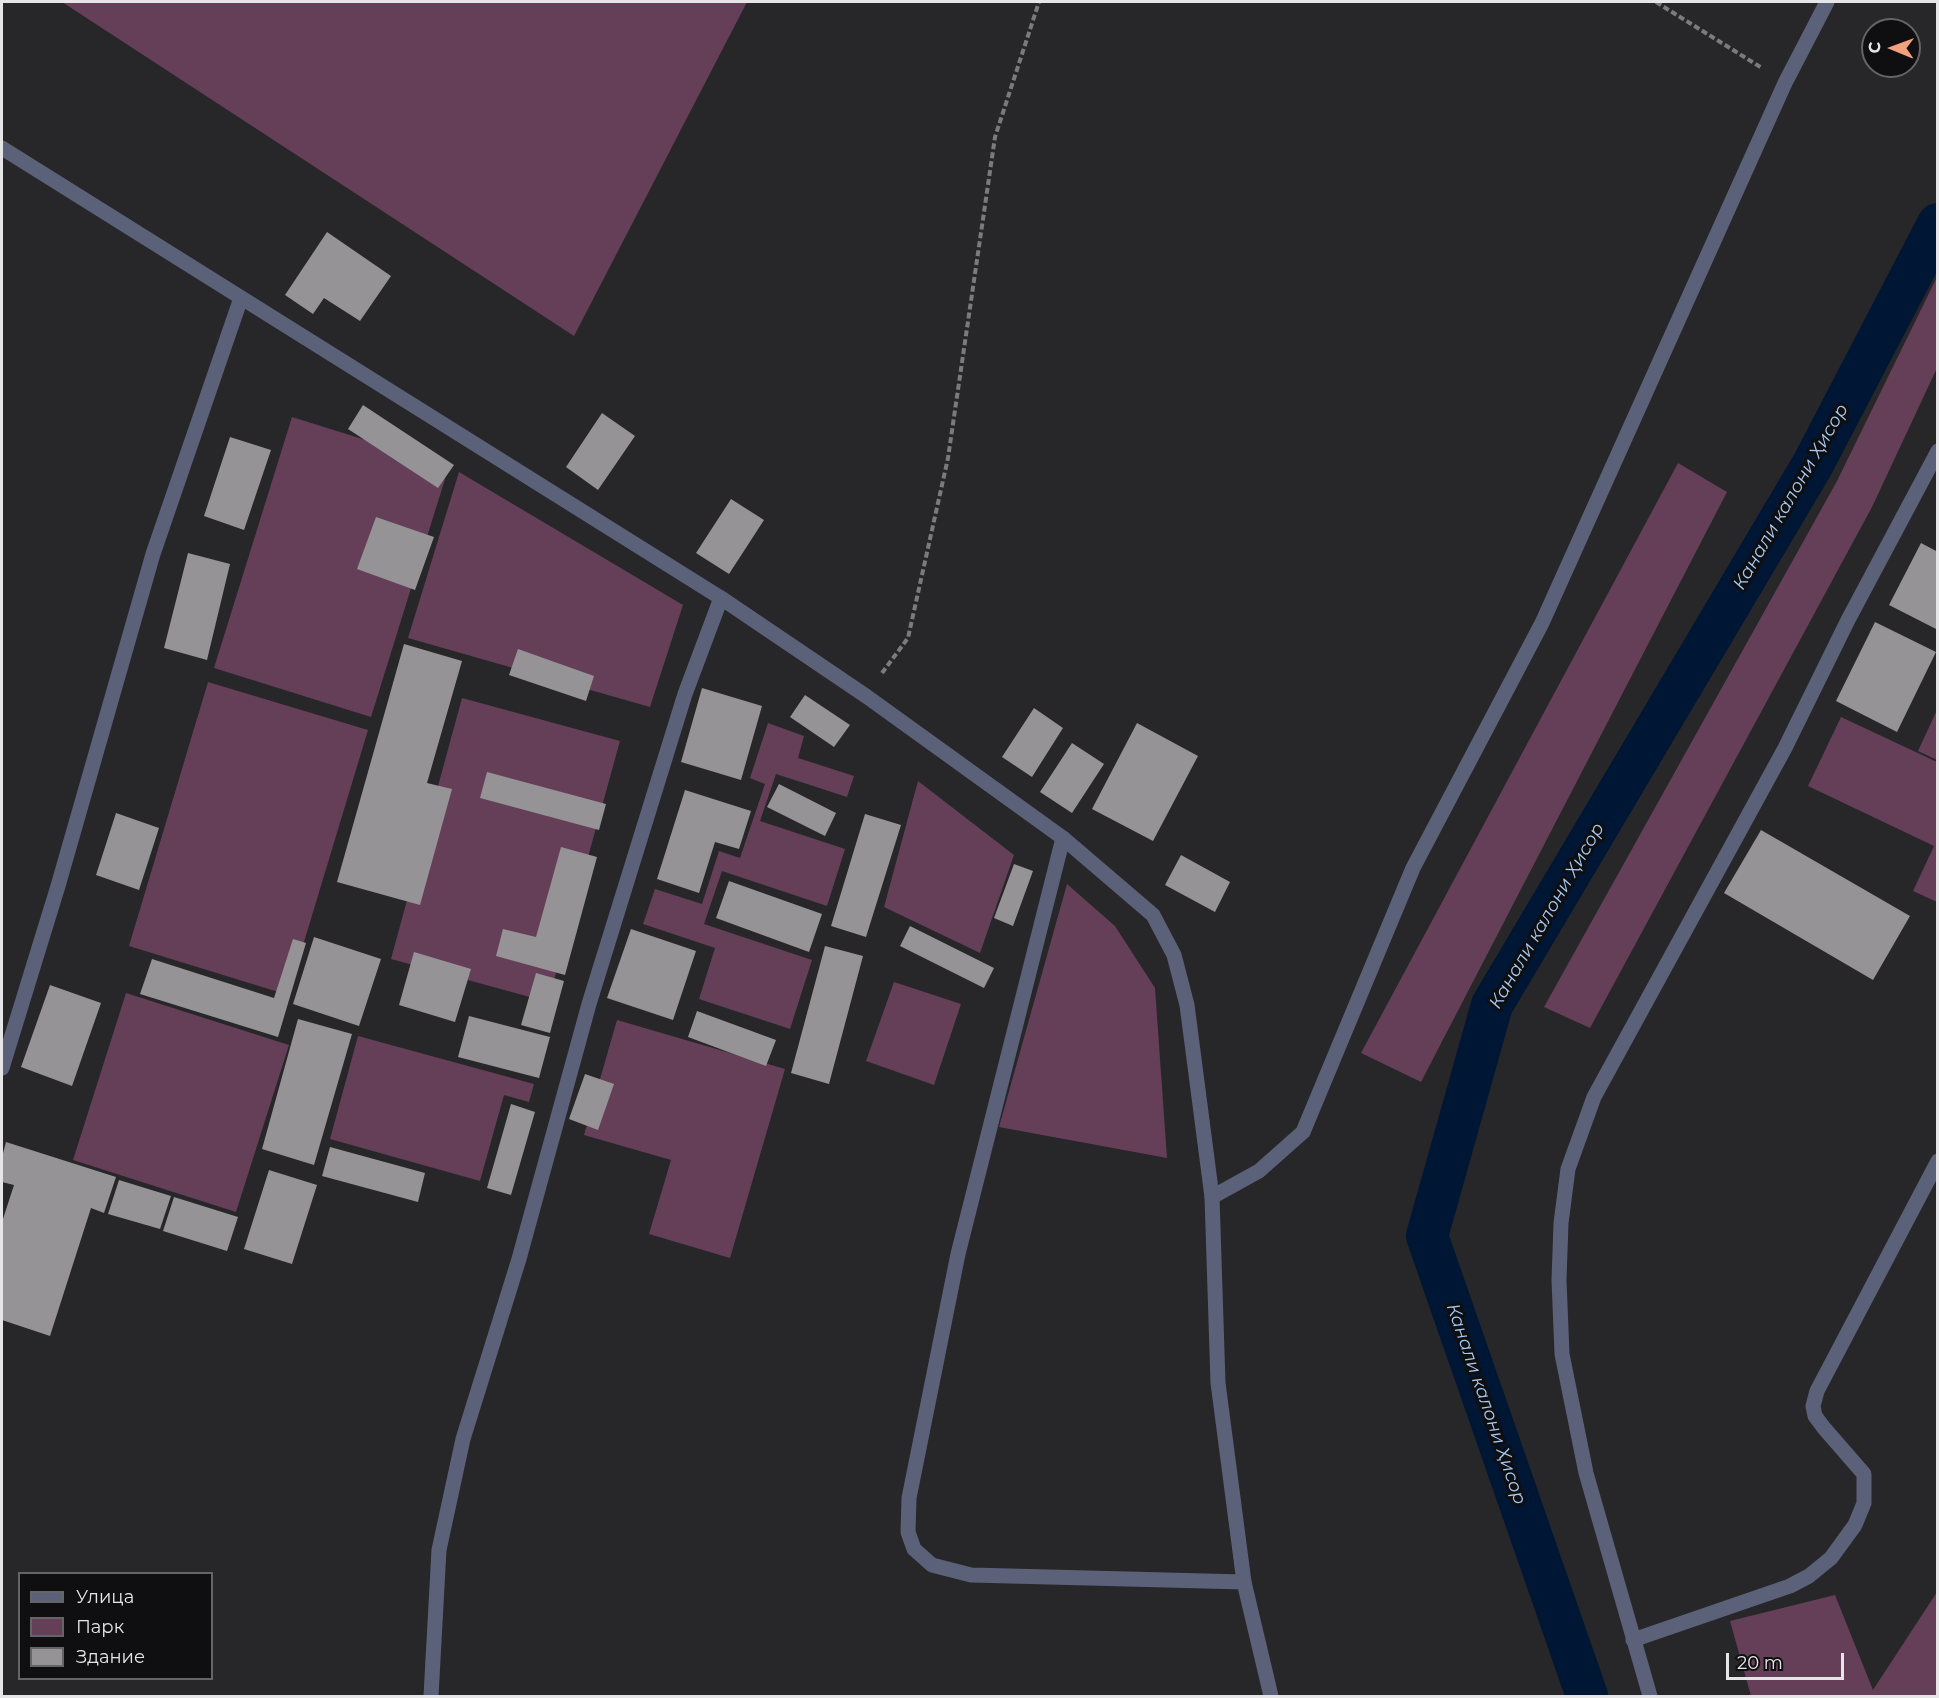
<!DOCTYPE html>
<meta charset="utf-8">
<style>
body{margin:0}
#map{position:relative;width:1939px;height:1698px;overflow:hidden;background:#272629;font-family:Montserrat,sans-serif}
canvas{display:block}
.frame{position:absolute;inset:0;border:3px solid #e6e6e8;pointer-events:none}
.legend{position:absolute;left:18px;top:1572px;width:195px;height:108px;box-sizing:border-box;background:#0f0f11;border:2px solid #656567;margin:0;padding:8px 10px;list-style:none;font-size:18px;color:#e6e6e8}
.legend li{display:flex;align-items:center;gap:12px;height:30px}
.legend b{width:30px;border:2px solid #656567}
.north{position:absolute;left:1861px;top:18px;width:60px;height:60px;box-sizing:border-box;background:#0f0f11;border:2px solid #656567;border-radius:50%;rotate:271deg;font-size:16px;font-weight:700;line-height:24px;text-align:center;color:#e6e6e8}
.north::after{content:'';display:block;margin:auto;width:21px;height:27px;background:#f1a17c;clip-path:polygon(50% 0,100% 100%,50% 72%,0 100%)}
.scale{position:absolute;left:1726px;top:1653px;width:118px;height:27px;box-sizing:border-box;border:3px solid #e6e6e8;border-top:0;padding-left:8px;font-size:18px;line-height:21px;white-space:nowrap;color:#e6e6e8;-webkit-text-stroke:4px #0f0f11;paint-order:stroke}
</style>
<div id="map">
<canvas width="1939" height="1698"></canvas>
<div class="frame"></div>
<ul class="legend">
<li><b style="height:8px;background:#5c617a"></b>Улица</li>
<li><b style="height:16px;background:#653f58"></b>Парк</li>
<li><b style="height:16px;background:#969397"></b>Здание</li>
</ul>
<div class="north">С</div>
<div class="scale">20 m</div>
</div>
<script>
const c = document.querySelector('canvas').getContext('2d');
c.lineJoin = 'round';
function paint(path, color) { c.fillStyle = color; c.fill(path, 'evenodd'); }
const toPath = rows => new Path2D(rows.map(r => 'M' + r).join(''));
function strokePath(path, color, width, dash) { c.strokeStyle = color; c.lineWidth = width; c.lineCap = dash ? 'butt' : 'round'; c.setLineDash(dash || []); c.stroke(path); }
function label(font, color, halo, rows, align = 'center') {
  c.font = font + ' Montserrat,sans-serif'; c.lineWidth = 6; c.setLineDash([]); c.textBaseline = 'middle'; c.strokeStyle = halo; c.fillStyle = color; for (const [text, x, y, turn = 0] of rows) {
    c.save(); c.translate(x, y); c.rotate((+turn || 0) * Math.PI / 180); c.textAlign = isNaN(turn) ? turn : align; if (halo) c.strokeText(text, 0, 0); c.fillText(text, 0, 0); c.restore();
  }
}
const green = toPath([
 [62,2,747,2,574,336],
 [1937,277,1937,368,1872,507,1590,1028,1544,1007,1837,481],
 [292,417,449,466,371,717,214,668],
 [1678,463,1727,492,1421,1082,1361,1053],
 [459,472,683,605,650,707,408,638],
 [208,682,368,730,288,995,129,946],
 [462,698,620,741,548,1002,391,959],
 [1937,710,1937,760,1918,751],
 [1841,717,1937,762,1937,902,1913,891,1934,846,1808,786],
 [768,723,804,736,798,758,854,776,847,797,776,774,760,821,845,849,827,906,722,871,704,924,812,960,790,1029,699,999,715,948,643,924,655,889,702,904,719,851,740,858,765,784,750,778],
 [918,781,1014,855,980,953,884,907],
 [1067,884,1115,926,1155,988,1167,1158,999,1127],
 [894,982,961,1004,934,1085,866,1061],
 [126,993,289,1045,236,1212,73,1160],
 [617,1020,785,1069,730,1258,649,1234,671,1160,584,1135],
 [358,1036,534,1084,529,1102,504,1095,480,1181,330,1139],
 [1937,1592,1937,1696,1751,1696,1730,1621,1835,1595,1873,1690]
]);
const canal = toPath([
 [1587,1696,1427,1236,1492,1005,1813,464,1938,224]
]);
const building = toPath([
 [327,232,391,276,360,321,324,298,313,314,285,295],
 [363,405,454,465,438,488,348,429],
 [602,413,635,436,598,490,566,467],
 [230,437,271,450,244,530,204,516],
 [731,499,764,520,729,574,696,553],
 [376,517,434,537,415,590,357,569],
 [1921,543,1938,552,1938,630,1889,605],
 [188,553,230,564,207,660,164,648],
 [1875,622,1936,652,1897,732,1836,701],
 [404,644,462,661,427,783,452,789,420,905,337,882],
 [518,649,594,676,586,701,509,675],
 [702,688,762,706,741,780,681,762],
 [805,695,850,725,834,747,790,717],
 [1034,708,1063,728,1032,777,1002,757],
 [1137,723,1198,756,1153,841,1092,809],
 [1072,743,1104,764,1072,813,1040,792],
 [487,772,606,804,599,830,480,798],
 [779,784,836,813,825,836,767,807],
 [685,790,751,811,739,849,715,842,699,893,657,879],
 [116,813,159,828,139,890,96,875],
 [865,814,901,825,866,937,831,926],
 [1761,830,1910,916,1873,980,1724,893],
 [561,847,597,857,565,975,496,956,503,929,536,937],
 [1181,855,1230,882,1215,912,1165,885],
 [1014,864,1033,871,1013,926,994,918],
 [729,881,822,914,809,952,716,918],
 [910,926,994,968,984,988,900,946],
 [631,929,696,951,673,1020,607,998],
 [314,937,381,959,359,1026,293,1004],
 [293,939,306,943,278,1037,140,994,152,959,274,998],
 [825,946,863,956,829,1084,791,1073],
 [414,952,471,969,455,1022,399,1005],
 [536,973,564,981,550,1033,521,1025],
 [50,985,101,1003,72,1086,21,1067],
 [697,1011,776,1040,766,1066,688,1037],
 [469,1016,550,1037,539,1078,458,1057],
 [298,1019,352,1034,314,1165,262,1149],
 [585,1074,614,1084,598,1130,569,1119],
 [511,1104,535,1112,511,1195,487,1188],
 [6,1142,116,1177,104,1213,91,1208,50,1336,2,1320,2,1222,14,1185,2,1182,2,1157],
 [330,1147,425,1173,418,1202,322,1176],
 [269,1170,317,1185,292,1264,244,1249],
 [119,1180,171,1196,160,1229,108,1214],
 [174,1197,238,1217,227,1251,163,1231]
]);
const path = toPath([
 [1656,2,1762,68],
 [882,673,908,638,948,458,995,137,1039,2]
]);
const service = toPath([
 [1063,838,958,1254,909,1498,908,1532,914,1549,932,1565,971,1575,1244,1582],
 [2,1068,58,886,153,554,241,298],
 [1212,1197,1259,1171,1303,1132,1413,868,1542,623,1785,83,1827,2],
 [1633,1640,1790,1586,1809,1576,1831,1558,1855,1525,1864,1503,1864,1474,1824,1428,1815,1416,1813,1406,1817,1391,1938,1161],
 [431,1696,439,1550,463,1439,519,1259,589,1004,685,694,721,598],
 [1650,1696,1586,1473,1562,1354,1559,1280,1561,1223,1568,1169,1594,1097,1785,748,1848,620,1938,451]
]);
const minor = toPath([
 [2,148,721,598,866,696,1063,838,1153,915,1174,955,1187,1005,1212,1197,1218,1383,1244,1582,1271,1696]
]);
const waterNames = [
 ["Канали калони Ҳисор",1791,497,-60],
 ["Канали калони Ҳисор",1547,916,-60],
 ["Канали калони Ҳисор",1486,1404,71]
];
paint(green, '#653f58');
strokePath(canal, '#001635', 42);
paint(building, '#969397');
strokePath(path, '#7b7b7d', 4, [6, 3]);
strokePath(service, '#5c617a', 15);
strokePath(minor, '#5c617a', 15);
label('italic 18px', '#a7caf5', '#0f0f11', waterNames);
</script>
